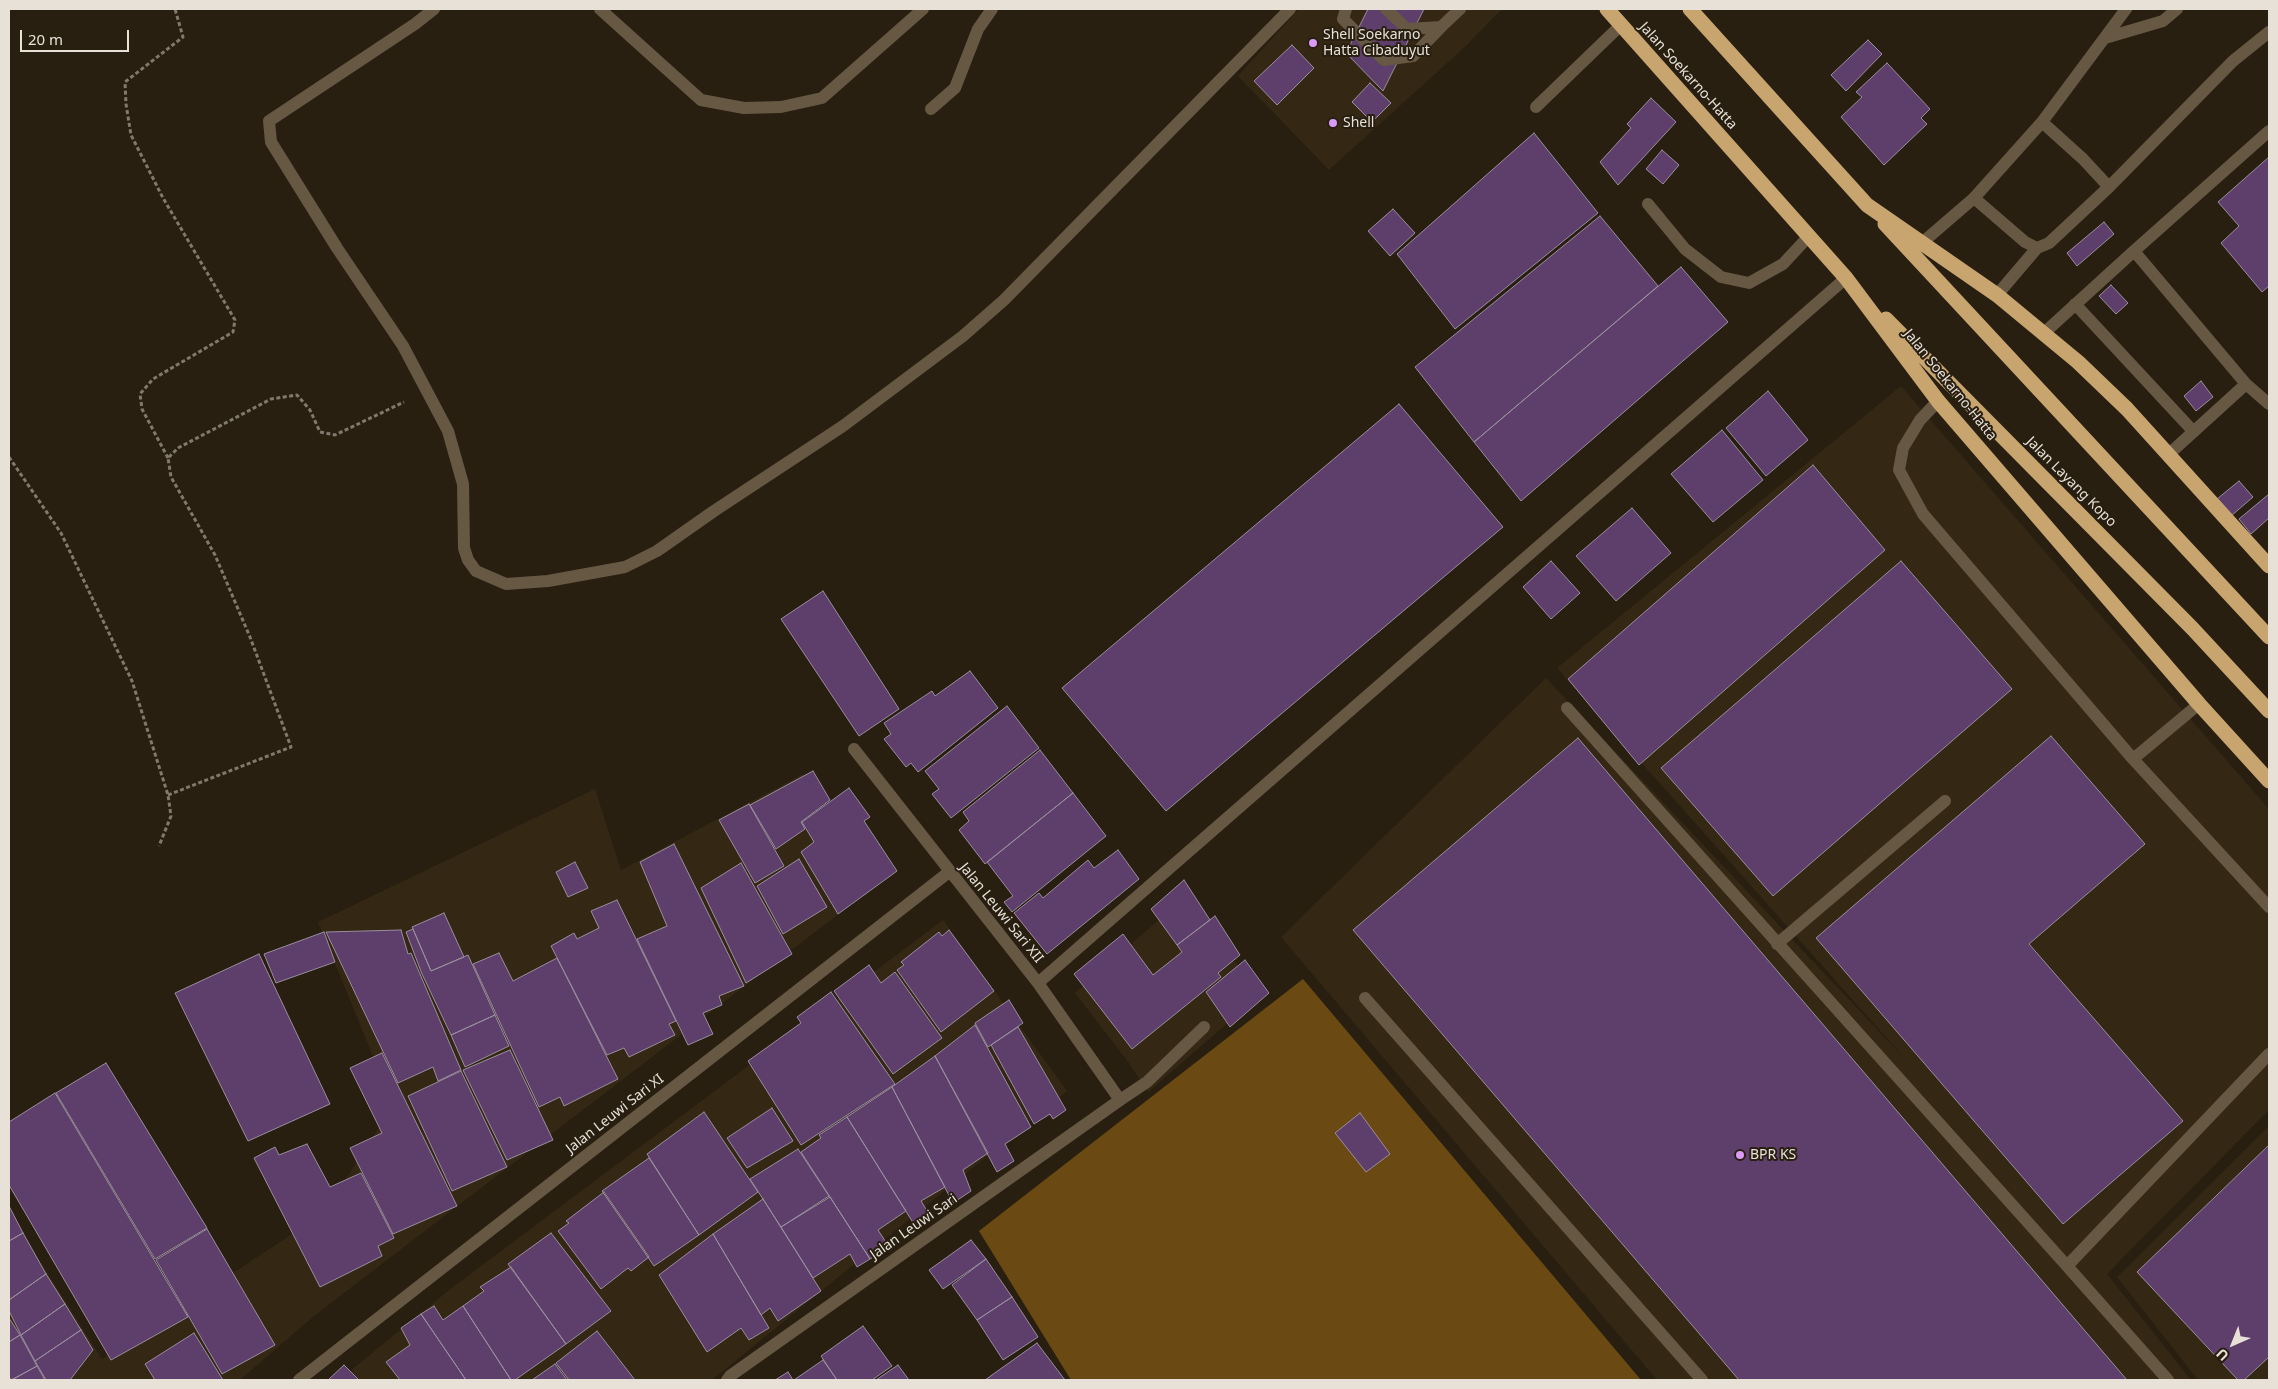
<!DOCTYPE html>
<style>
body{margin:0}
#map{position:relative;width:2278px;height:1389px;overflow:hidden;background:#281f11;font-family:"Noto Sans",sans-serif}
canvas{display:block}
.frame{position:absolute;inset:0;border:10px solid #e7e1d8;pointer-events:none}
.north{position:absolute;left:2208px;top:1319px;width:50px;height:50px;-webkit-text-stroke:4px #281f11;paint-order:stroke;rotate:224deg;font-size:14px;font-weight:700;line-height:20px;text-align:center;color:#e7e1d8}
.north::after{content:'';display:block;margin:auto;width:18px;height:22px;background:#e7e1d8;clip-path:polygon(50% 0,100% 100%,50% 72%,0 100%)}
.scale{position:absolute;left:20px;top:30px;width:109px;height:22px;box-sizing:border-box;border:2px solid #e7e1d8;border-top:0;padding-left:6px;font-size:15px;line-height:18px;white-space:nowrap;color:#e7e1d8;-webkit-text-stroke:4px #281f11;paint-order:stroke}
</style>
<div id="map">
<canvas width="2278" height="1389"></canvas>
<div class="frame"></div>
<div class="north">U</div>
<div class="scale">20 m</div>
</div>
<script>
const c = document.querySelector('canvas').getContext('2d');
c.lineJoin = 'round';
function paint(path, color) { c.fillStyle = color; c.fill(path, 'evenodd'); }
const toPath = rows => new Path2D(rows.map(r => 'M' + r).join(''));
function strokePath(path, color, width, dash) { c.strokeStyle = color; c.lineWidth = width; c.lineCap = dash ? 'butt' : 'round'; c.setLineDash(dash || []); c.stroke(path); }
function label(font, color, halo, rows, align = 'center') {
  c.font = font + ' "Noto Sans",sans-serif'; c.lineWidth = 4; c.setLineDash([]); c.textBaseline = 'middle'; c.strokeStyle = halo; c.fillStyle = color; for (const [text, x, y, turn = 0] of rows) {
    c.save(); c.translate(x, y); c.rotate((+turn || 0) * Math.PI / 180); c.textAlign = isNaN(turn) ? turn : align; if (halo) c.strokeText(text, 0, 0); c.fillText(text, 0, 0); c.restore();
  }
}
const built = toPath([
 [1299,9,1502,9,1466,46,1329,170,1238,76],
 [1901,386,2269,809,2269,1110,2107,1274,2191,1380,1657,1380,1281,937,1546,678,1908,1062,1557,668],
 [803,774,883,880,314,1316,240,1380,9,1380,9,1212,102,1359,324,1213,393,1105,318,922,595,789,621,870],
 [1176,905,1265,991,1148,1092,1126,1059,1075,993],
 [943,920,1067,1091,712,1380,339,1380,449,1290],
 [2269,1126,2269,1380,2198,1380,2117,1277]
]);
const forest = toPath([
 [1303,979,1641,1380,1071,1380,979,1231]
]);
const building = toPath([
 [1368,9,1424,9,1383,91,1346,53,1368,9],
 [1868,40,1882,54,1846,91,1831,75,1868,40],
 [1292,45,1314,68,1277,105,1254,81,1292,45],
 [1887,63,1930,109,1921,118,1927,124,1884,165,1841,117,1862,97,1856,92,1887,63],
 [1370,83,1391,103,1372,122,1352,102,1370,83],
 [1651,98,1676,122,1618,185,1600,162,1631,128,1627,124,1651,98],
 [1534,133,1598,213,1455,329,1397,254,1534,133],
 [1662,150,1679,165,1663,184,1646,169,1662,150],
 [2269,157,2269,286,2262,292,2221,243,2239,226,2218,202,2269,157],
 [1393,209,1415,233,1390,256,1368,231,1393,209],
 [1600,216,1658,286,1474,442,1415,367,1600,216],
 [2104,222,2114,234,2077,266,2067,253,2104,222],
 [1681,267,1728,322,1521,501,1474,442,1681,267],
 [2111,285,2128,303,2116,314,2099,296,2111,285],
 [2201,381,2213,397,2196,411,2184,396,2201,381],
 [1768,391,1808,440,1766,476,1726,428,1768,391],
 [1399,404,1503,527,1166,811,1062,688,1399,404],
 [1722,430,1763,480,1713,522,1671,474,1722,430],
 [1813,465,1885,550,1639,765,1568,679,1813,465],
 [2239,481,2253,497,2231,516,2217,499,2239,481],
 [2269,494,2269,518,2251,534,2239,519,2269,494],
 [1632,508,1671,553,1616,601,1576,556,1632,508],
 [1551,561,1580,593,1551,619,1523,587,1551,561],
 [1901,561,2012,689,1773,896,1661,768,1901,561],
 [823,591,899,709,859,736,781,619,823,591],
 [970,671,998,708,918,772,911,763,906,767,884,739,891,734,884,723,932,691,935,696,970,671],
 [1007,706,1039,748,951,818,932,794,939,789,925,771,1007,706],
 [2051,736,2145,844,2029,944,2183,1121,2063,1224,1816,938,2051,736],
 [1578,738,2127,1380,1739,1380,1353,930,1578,738],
 [1040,750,1073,793,985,864,959,830,969,821,963,812,1040,750],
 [813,771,830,800,801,822,805,829,776,849,750,805,813,771],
 [849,788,870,817,864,821,897,871,838,914,801,852,814,842,802,822,849,788],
 [1073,793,1106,836,1012,912,1004,902,1013,896,987,862,1073,793],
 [749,804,784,866,755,883,719,820,749,804],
 [674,844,744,986,719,996,722,1005,703,1013,713,1034,688,1045,637,939,667,926,640,862,674,844],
 [1118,850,1139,879,1047,954,1014,913,1039,893,1043,898,1088,860,1094,868,1118,850],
 [799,859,827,907,783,934,757,886,799,859],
 [575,862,588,888,568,897,556,872,575,862],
 [741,863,792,954,746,983,701,888,741,863],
 [1184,880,1210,920,1177,945,1151,909,1184,880],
 [617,900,676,1021,669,1024,675,1035,629,1057,624,1048,607,1055,551,946,574,933,577,939,599,928,591,911,617,900],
 [444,913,464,957,431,971,412,927,444,913],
 [1215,916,1240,955,1218,973,1221,977,1132,1049,1074,974,1123,934,1153,975,1182,952,1177,945,1215,916],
 [413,929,431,971,468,955,495,1015,451,1035,422,974,406,932,413,929],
 [401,930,408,954,411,953,461,1070,438,1081,433,1067,398,1083,326,932,401,930],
 [949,930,994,991,941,1032,897,970,904,965,901,962,939,932,942,936,949,930],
 [324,932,335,962,276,983,264,954,324,932],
 [499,953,513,981,557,958,618,1079,564,1106,560,1097,539,1107,473,964,499,953],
 [259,954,330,1104,248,1141,175,993,259,954],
 [1245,960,1269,993,1230,1027,1206,992,1245,960],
 [869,965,881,983,895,972,942,1038,893,1074,834,991,869,965],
 [831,992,895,1084,801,1145,748,1061,801,1023,797,1017,831,992],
 [1009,1000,1023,1023,988,1047,975,1023,1009,1000],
 [495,1015,509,1046,465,1067,451,1035,495,1015],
 [975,1025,1031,1127,1005,1144,1014,1161,997,1172,935,1056,975,1025],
 [1018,1027,1066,1110,1053,1119,1050,1114,1034,1124,991,1045,1018,1027],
 [510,1050,553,1140,507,1160,463,1070,510,1050],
 [382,1053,457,1206,393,1234,350,1148,382,1133,350,1068,382,1053],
 [935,1056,988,1153,963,1170,971,1191,953,1203,892,1087,935,1056],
 [106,1063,207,1228,155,1259,56,1093,106,1063],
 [461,1071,507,1167,452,1191,408,1096,461,1071],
 [892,1087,945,1187,921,1201,932,1219,917,1229,847,1117,892,1087],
 [55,1093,188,1317,111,1360,9,1185,9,1122,55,1093],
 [772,1108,793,1141,747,1168,727,1138,772,1108],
 [704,1112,758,1192,699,1235,647,1154,704,1112],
 [1360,1113,1390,1154,1366,1172,1335,1133,1360,1113],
 [847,1117,906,1211,878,1230,889,1247,870,1259,801,1152,821,1138,819,1135,847,1117],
 [307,1144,330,1187,361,1173,394,1238,378,1246,382,1256,320,1287,254,1158,275,1147,279,1155,307,1144],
 [2269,1145,2269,1357,2244,1380,2238,1380,2137,1272,2269,1145],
 [798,1149,829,1196,781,1227,750,1179,798,1149],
 [649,1158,699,1235,654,1266,602,1191,649,1158],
 [604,1192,649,1257,631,1271,628,1268,601,1289,558,1231,569,1223,566,1221,604,1192],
 [830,1197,870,1259,857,1267,850,1254,813,1278,781,1227,830,1197],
 [763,1199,821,1291,778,1321,770,1308,761,1315,713,1234,763,1199],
 [9,1206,23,1233,9,1241,9,1206],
 [207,1229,275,1345,222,1374,156,1260,207,1229],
 [23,1233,46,1274,9,1300,9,1241,23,1233],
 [551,1233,611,1311,566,1344,508,1264,551,1233],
 [713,1234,769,1328,749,1340,741,1328,707,1352,659,1275,713,1234],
 [971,1240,986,1259,943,1289,929,1270,971,1240],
 [986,1259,1012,1297,977,1320,952,1285,986,1259],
 [511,1267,566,1344,515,1380,511,1380,463,1306,484,1291,480,1287,511,1267],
 [46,1274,65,1304,21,1335,9,1311,9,1300,46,1274],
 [1012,1297,1038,1337,1003,1360,977,1320,1012,1297],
 [65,1304,81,1330,35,1361,21,1335,65,1304],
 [434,1306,443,1320,463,1306,511,1380,466,1380,421,1314,434,1306],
 [421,1314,466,1380,400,1380,386,1362,410,1345,401,1328,421,1314],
 [9,1318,20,1335,9,1342,9,1318],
 [863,1326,892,1366,872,1380,837,1380,821,1356,863,1326],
 [81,1330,93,1350,70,1380,46,1380,35,1361,81,1330],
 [597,1331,635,1380,569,1380,556,1363,597,1331],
 [194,1333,223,1380,155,1380,145,1364,194,1333],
 [20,1335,37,1366,11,1380,9,1377,9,1342,20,1335],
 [1037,1343,1065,1380,985,1380,1037,1343],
 [823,1360,837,1380,794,1380,823,1360],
 [555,1364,567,1380,532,1380,555,1364],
 [344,1365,359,1380,328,1380,344,1365],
 [898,1365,909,1380,876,1380,898,1365],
 [37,1366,45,1380,12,1380,37,1366],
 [788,1372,793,1380,775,1380,788,1372]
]);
const path = toPath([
 [9,457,61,533,132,681,168,795,171,816,159,846],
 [168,458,142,409,140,394,153,379,233,332,235,320,163,198,131,135,126,104,125,82,183,37,175,9],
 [168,795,291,747,250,637,215,555,171,477,168,458,178,448,271,399,297,395,310,410,320,432,335,435,404,402]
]);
const lane = toPath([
 [600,9,701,100,744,108,781,107,822,98,923,9],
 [1346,9,1343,19,1384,60,1413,56,1441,27],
 [1386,9,1407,29,1441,27,1460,9],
 [2105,38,2163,21,2177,9],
 [1536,107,1621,25],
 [931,109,955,88,978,29,992,9],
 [2042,122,2083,159,2109,187],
 [1974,198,2025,242,2037,248,2049,243,2109,187,2233,61,2269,32],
 [1648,204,1685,249,1721,277,1749,283,1783,264,1809,236],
 [1923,242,1974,198,2042,122,2126,9],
 [1997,295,2037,248],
 [2075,304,2193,431],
 [2044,333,2134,251],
 [2246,384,2134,251,2269,131],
 [1938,401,1920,420,1903,448,1899,470,1923,514,2133,759],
 [2169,454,2246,384,2269,404],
 [2199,704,2133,759,2269,907],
 [1567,708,2067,1266],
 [1777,944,1945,801],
 [1365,998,1702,1380],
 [1120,1100,1147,1082,1204,1027],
 [2168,1380,2067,1266,2269,1054]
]);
const street = toPath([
 [434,9,415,24,269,121,271,142,337,248,403,346,448,431,463,484,464,548,468,560,476,571,506,584,548,581,625,567,657,551,714,511,843,426,963,336,1004,300,1290,9],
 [1038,983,1846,278],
 [299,1380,949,872],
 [727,1380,730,1376,1120,1100,1038,983,854,749]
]);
const highway = toPath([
 [1607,9,1846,278,1938,401,2199,704,2269,781],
 [1690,9,1867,205,1997,295,2078,362,2127,409,2269,566],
 [1885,224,2269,637],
 [1886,319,2192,628,2269,711]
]);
const markers = [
 [1313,43,5,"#da9af7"],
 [1333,123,5,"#da9af7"],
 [1740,1155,5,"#da9af7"]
];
const poiNames = [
 ["Shell Soekarno",1323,35],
 ["Hatta Cibaduyut",1323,51],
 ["Shell",1343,123],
 ["BPR KS",1750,1155]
];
const streetNames = [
 ["Jalan Soekarno-Hatta",1688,76,48],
 ["Jalan Soekarno-Hatta",1950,385,51],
 ["Jalan Layang Kopo",2071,482,45],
 ["Jalan Leuwi Sari XII",1001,913,51],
 ["Jalan Leuwi Sari XI",615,1114,-38],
 ["Jalan Leuwi Sari",914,1227,-35]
];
paint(built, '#342714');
paint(forest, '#6a4a12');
paint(building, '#5e3f6c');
strokePath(building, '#998e9e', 1);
strokePath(path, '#81796e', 3, [4, 2.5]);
strokePath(lane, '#665843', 12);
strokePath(street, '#665843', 12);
strokePath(highway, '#c8a46f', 15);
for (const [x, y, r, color] of markers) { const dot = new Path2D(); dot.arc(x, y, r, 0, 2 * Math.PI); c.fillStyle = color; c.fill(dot); strokePath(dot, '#281f11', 2); }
label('14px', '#e7e1d8', '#281f11', poiNames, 'left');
label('14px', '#e7e1d8', '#281f11', streetNames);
</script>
